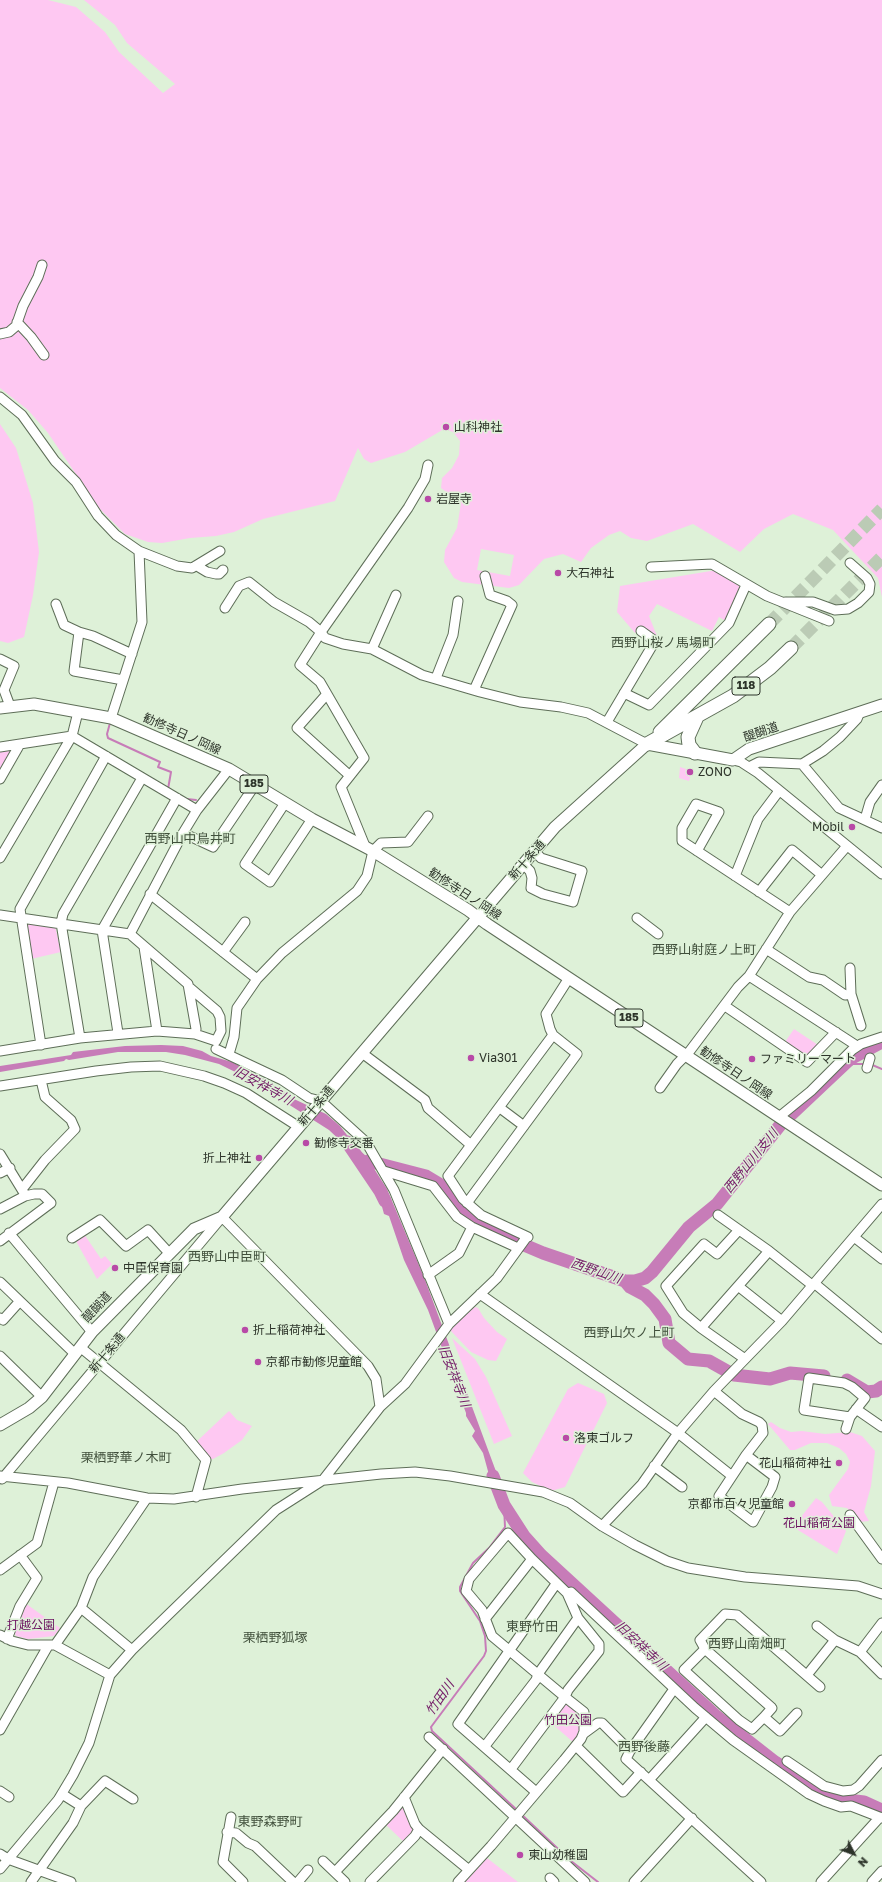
<!DOCTYPE html>
<meta charset="utf-8">
<style>
body{margin:0}
#map{position:relative;width:882px;height:1882px;overflow:hidden;background:#def1d8;font-family:"Golos Text",sans-serif}
canvas{display:block}
.north{position:absolute;left:834px;top:1834px;width:40px;height:40px;-webkit-text-stroke:3px #def1d8;paint-order:stroke;rotate:132deg;font-size:11px;font-weight:700;line-height:16px;text-align:center;color:#2d342a}
.north::after{content:'';display:block;margin:auto;width:14px;height:18px;background:#2d342a;clip-path:polygon(50% 0,100% 100%,50% 72%,0 100%)}
</style>
<div id="map">
<canvas width="882" height="1882"></canvas>
<div class="north">N</div>
</div>
<script>
const c = document.querySelector('canvas').getContext('2d');
c.lineJoin = 'round';
function paint(path, color) { c.fillStyle = color; c.fill(path, 'evenodd'); }
const toPath = rows => new Path2D(rows.map(r => 'M' + r).join(''));
function strokePath(path, color, width, dash) { c.strokeStyle = color; c.lineWidth = width; c.lineCap = dash ? 'butt' : 'round'; c.setLineDash(dash || []); c.stroke(path); }
function label(font, color, halo, rows, align = 'center') {
  c.font = font + ' "Golos Text","Noto Sans JP",sans-serif'; c.lineWidth = 3; c.setLineDash([]); c.textBaseline = 'middle'; c.strokeStyle = halo; c.fillStyle = color; for (const [text, x, y, turn = 0] of rows) {
    c.save(); c.translate(x, y); c.rotate((+turn || 0) * Math.PI / 180); c.textAlign = isNaN(turn) ? turn : align; if (halo) c.strokeText(text, 0, 0); c.fillText(text, 0, 0); c.restore();
  }
}
const green = toPath([
 [0,0,48,0,76,7,105,32,119,52,163,93,175,84,127,43,115,25,84,0,882,0,882,597,878,578,833,530,793,514,764,529,740,552,693,524,647,541,631,538,620,531,609,535,591,548,581,562,563,554,544,559,519,585,509,588,462,582,454,578,444,562,445,550,457,528,461,503,441,488,442,478,452,468,459,455,460,441,453,432,444,429,405,452,371,463,364,459,358,448,335,501,263,519,234,532,216,536,190,538,162,543,148,542,125,534,99,508,48,433,28,410,0,388],
 [481,549,514,555,510,576,477,570],
 [0,424,16,448,33,503,39,552,33,595,24,637,8,643,0,641],
 [717,570,741,585,726,621,719,617,712,631,657,604,649,616,657,636,641,628,635,633,617,612,620,586],
 [13,748,0,774,0,750],
 [680,767,692,771,689,781,679,778],
 [27,921,55,926,61,952,31,959,24,924],
 [794,1029,818,1045,809,1056,803,1055,785,1042],
 [84,1234,101,1259,105,1256,112,1264,97,1279,76,1241,77,1238],
 [475,1307,478,1308,484,1318,497,1332,507,1339,496,1361,488,1360,471,1352,450,1330,458,1321],
 [452,1338,475,1359,486,1377,512,1436,494,1444],
 [578,1383,604,1394,607,1403,565,1487,551,1491,532,1482,523,1473,568,1389],
 [229,1411,237,1420,252,1426,242,1440,224,1453,213,1459,207,1459,194,1444],
 [771,1422,780,1428,791,1432,802,1431,825,1434,850,1432,862,1436,875,1451,871,1486,864,1512,869,1521,859,1522,847,1508,832,1506,829,1495,848,1469,850,1462,846,1454,839,1448,827,1443,811,1443,795,1450,790,1450,768,1424],
 [816,1498,822,1502,846,1531,837,1554,793,1527],
 [25,1603,60,1628,54,1636,28,1639,16,1636,13,1629],
 [564,1703,569,1703,580,1712,581,1733,573,1742,550,1722],
 [401,1806,405,1807,413,1827,413,1832,404,1842,384,1823],
 [487,1858,518,1882,465,1882]
]);
const water = toPath([
 [161,1045,183,1046,202,1051,211,1056,232,1062,264,1079,294,1099,326,1114,340,1126,357,1148,366,1156,387,1189,424,1277,504,1493,494,1493,483,1453,472,1436,475,1431,466,1416,466,1413,428,1310,404,1260,389,1216,384,1214,381,1203,384,1199,365,1164,329,1130,288,1104,288,1100,276,1092,219,1064,185,1055,166,1052,118,1052,69,1060,66,1059,64,1061,0,1072,0,1066,71,1055,73,1052,125,1046]
]);
const stream = toPath([
 [110,723,107,734,108,738,160,762,158,767,171,772,168,789],
 [187,799,196,800],
 [870,1064,882,1069],
 [841,1068,853,1064,866,1064],
 [504,1505,505,1527,489,1548,473,1563,460,1587,460,1591,480,1621,485,1636,486,1651,484,1656,431,1727,432,1731,518,1811],
 [521,1814,571,1861,598,1882]
]);
const river = toPath([
 [347,1142,380,1191,385,1201],
 [368,1161,426,1176,441,1185,457,1207,477,1225,543,1253,625,1281,630,1287,645,1295,654,1304,665,1319,669,1343,688,1359,709,1361,734,1375,770,1379,790,1373,824,1376],
 [625,1281,635,1281,645,1278,652,1272,689,1227,717,1204,781,1124,850,1059,882,1042],
 [847,1380,867,1392,876,1391,882,1387],
 [493,1476,504,1505,524,1536,541,1555,715,1715,775,1762,820,1792,839,1799,864,1802,882,1810]
]);
const highwayTunnel = toPath([
 [769,624,882,509],
 [791,648,882,557]
]);
const minor = toPath([
 [17,322,31,337,44,355],
 [0,334,9,332,16,326,23,306,38,277,42,265],
 [0,397,22,415,55,461,76,482,98,516,116,535,139,551,142,622,111,718],
 [428,465,425,479,408,508,321,632,325,638,343,644,372,649,422,675,480,692,520,702,561,707,588,713,647,744],
 [139,551,177,566,192,568,220,551],
 [197,566,207,572,216,574,219,574,223,570],
 [651,567,712,564,767,596,829,621],
 [785,602,813,602,835,610,848,609,858,603,869,592,870,584,867,578,850,563],
 [56,604,64,625,79,632,74,671,123,680],
 [225,608,239,586,249,582,274,602,309,622,321,632,300,665,320,682,364,758,341,787,365,846],
 [79,632,93,636,132,654],
 [372,649,396,595],
 [0,659,14,666,4,690,10,706],
 [436,678,453,635,458,601],
 [474,690,512,605,507,601,490,595,485,576],
 [624,693,649,705,729,623,746,585],
 [327,694,297,728,349,775],
 [607,722,655,641,641,631],
 [0,747,72,736,197,810],
 [733,760,741,762,758,773,882,874],
 [802,764,823,751,840,737,857,719,859,714],
 [749,767,759,762,802,764,839,808,882,828],
 [0,779,20,744],
 [285,803,245,864,270,882,312,819],
 [865,819,870,802,882,785],
 [183,833,213,847,255,785],
 [697,851,719,812,696,804,682,828,682,841,790,912],
 [0,858,72,736,78,712],
 [523,864,530,871,532,878,531,888,543,894,573,902,582,871,541,858,534,851],
 [735,876,758,819,779,791],
 [759,892,792,850,822,875],
 [150,894,257,979],
 [0,915,130,934,188,984,196,1029,195,1034],
 [637,918,658,934],
 [130,934,183,833,197,810,229,769],
 [144,947,157,1031],
 [766,949,809,977,823,980,845,995,851,994,850,968],
 [223,952,245,922],
 [749,976,854,1044],
 [851,994,861,1026],
 [725,1006,807,1062,836,1032],
 [118,1033,102,930,177,798],
 [80,1038,61,923,63,914,142,778],
 [41,1045,20,909,106,756],
 [216,1049,282,1080,309,1098,321,1101,366,1142,394,1190,449,1324],
 [0,1051,80,1038,157,1031,195,1034,216,1041,221,1031,220,1017,217,1011,190,988],
 [362,1053,425,1100,428,1108,471,1145,553,1035,550,1029,546,1014,569,978],
 [229,1054,234,1037,237,1008,257,979,282,953,357,891,367,876,373,851,381,843,408,842,428,816],
 [867,1068,870,1058],
 [0,1086,96,1071,131,1067,160,1066,204,1076,224,1083,246,1093,299,1127],
 [660,1088,677,1064,689,1052,738,987,749,976,790,912,847,846],
 [500,1108,524,1126],
 [779,1117,811,1091,852,1050,861,1044,882,1037],
 [471,1145,448,1176,463,1199,473,1208,481,1215,528,1237],
 [0,1154,24,1193],
 [384,1171,433,1186,457,1217,472,1227,518,1248],
 [0,1173,10,1168],
 [23,1188,45,1160,75,1129,71,1120,45,1097,41,1080],
 [467,1203,577,1054,553,1035],
 [0,1209,25,1196,34,1194,42,1194,51,1203,0,1241],
 [718,1215,769,1251],
 [9,1233,92,1332],
 [854,1237,882,1259],
 [72,1238,100,1220,126,1246,148,1230,169,1253],
 [428,1275,459,1253,472,1227],
 [0,1282,74,1353],
 [814,1283,882,1339],
 [738,1286,782,1321],
 [480,1294,678,1433,732,1476],
 [0,1318,3,1320,20,1301],
 [701,1328,683,1313,666,1286,704,1244,717,1254,739,1230],
 [80,1347,181,1430,206,1460,196,1497],
 [0,1356,42,1397],
 [745,1359,701,1328,769,1251,812,1285],
 [714,1391,742,1414,759,1422,762,1425,763,1433,746,1455,719,1496,753,1522,772,1487,775,1477,746,1455],
 [856,1409,882,1427],
 [846,1429,850,1417,865,1398,852,1387,844,1383,809,1378,804,1410,850,1417],
 [654,1466,682,1487],
 [0,1476,68,1483,147,1498,174,1499,242,1489,381,1474,415,1472,450,1476,543,1492,570,1503,602,1526,635,1545,667,1561,688,1568,745,1577,858,1586,882,1594],
 [2,1479,222,1217,368,1366,376,1379,380,1407],
 [850,1515,882,1559],
 [602,1526,642,1484,678,1433,714,1391,782,1321,882,1204],
 [0,1570,37,1543,54,1482],
 [567,1593,571,1592,695,1708,733,1740,809,1794,824,1801,841,1807,851,1806,882,1818],
 [81,1608,132,1650],
 [485,1619,532,1559],
 [817,1626,835,1640,860,1652,882,1674],
 [0,1635,12,1641,28,1645,55,1645,110,1675],
 [7,1639,20,1606,37,1578,20,1555],
 [55,1645,81,1608,93,1577,147,1498],
 [705,1649,684,1670,739,1720,752,1729,764,1717],
 [860,1652,882,1623],
 [807,1675,835,1640],
 [674,1689,630,1751,626,1759,761,1882],
 [797,1713,780,1731,764,1717,772,1708,705,1649,700,1640,725,1614,737,1615,820,1687],
 [0,1730,48,1646],
 [583,1734,598,1723,602,1723,630,1751],
 [429,1737,585,1882],
 [485,1746,536,1680,538,1674,578,1618],
 [576,1746,623,1792,641,1772],
 [787,1761,824,1786,843,1791,853,1790,859,1786,882,1760],
 [649,1780,706,1717],
 [0,1791,9,1797],
 [536,1792,458,1724,556,1584],
 [404,1797,415,1824,419,1829,469,1870],
 [81,1806,105,1781,133,1799],
 [231,1817,223,1862,243,1882],
 [227,1832,236,1833,248,1843,255,1846,293,1882],
 [0,1854,8,1859,71,1882],
 [323,1861,345,1882],
 [0,1869,58,1800,73,1775,89,1743,110,1675,132,1650,276,1510,323,1480,380,1407,405,1384,449,1324,497,1278,526,1238],
 [335,1872,393,1811,443,1749],
 [550,1878,554,1882],
 [31,1882,73,1823,81,1806,62,1794],
 [298,1882,308,1870],
 [370,1882,415,1836,419,1829],
 [458,1882,491,1846,564,1760,581,1739,584,1732,584,1712,565,1697,510,1651,492,1636,482,1610,466,1591,469,1579,508,1533,532,1559,567,1593,578,1618,599,1644,599,1651,568,1690,565,1697,511,1769],
 [634,1882,692,1818],
 [821,1882,880,1817],
 [872,1882,882,1871]
]);
const major = toPath([
 [0,708,34,704,111,718,229,769,312,819,373,851,468,910,487,924,882,1185],
 [0,1425,29,1408,42,1397,92,1332,194,1229,222,1217,555,827,647,744,733,760,749,749,882,705]
]);
const highway = toPath([
 [660,732,769,624],
 [647,744,733,696,770,668,791,648],
 [695,753,689,745,688,737,697,717]
]);
const markers = [
 [446,427,4,"#b849a7"],
 [428,499,4,"#b849a7"],
 [558,573,4,"#b849a7"],
 [690,772,4,"#b849a7"],
 [852,827,4,"#b849a7"],
 [471,1058,4,"#b849a7"],
 [752,1059,4,"#b849a7"],
 [306,1143,4,"#b849a7"],
 [259,1158,4,"#b849a7"],
 [115,1268,4,"#b849a7"],
 [245,1330,4,"#b849a7"],
 [258,1362,4,"#b849a7"],
 [566,1438,4,"#b849a7"],
 [839,1463,4,"#b849a7"],
 [792,1504,4,"#b849a7"],
 [520,1855,4,"#b849a7"]
];
const shields = [
 [746,686,28],
 [254,784,28],
 [629,1018,28]
];
const shieldNames = [
 ["118",746,686],
 ["185",254,784],
 ["185",629,1018]
];
const poiNames = [
 ["山科神社",454,427],
 ["岩屋寺",436,499],
 ["大石神社",566,573],
 ["ZONO",698,772],
 ["Mobil",844,827,"right"],
 ["Via301",479,1058],
 ["ファミリーマート",760,1059],
 ["勧修寺交番",314,1143],
 ["折上神社",251,1158,"right"],
 ["中臣保育園",123,1268],
 ["折上稲荷神社",253,1330],
 ["京都市勧修児童館",266,1362],
 ["洛東ゴルフ",574,1438],
 ["花山稲荷神社",831,1463,"right"],
 ["京都市百々児童館",784,1504,"right"],
 ["東山幼稚園",528,1855]
];
const streetNames = [
 ["醍醐道",761,732,-19],
 ["勧修寺日ノ岡線",182,734,24],
 ["新十条通",527,860,-49],
 ["勧修寺日ノ岡線",465,894,33],
 ["勧修寺日ノ岡線",736,1073,34],
 ["新十条通",316,1106,-50],
 ["醍醐道",97,1307,-47],
 ["新十条通",107,1353,-50]
];
const parkNames = [
 ["花山稲荷公園",819,1523],
 ["打越公園",31,1625],
 ["竹田公園",568,1720]
];
const neighbourhoodNames = [
 ["西野山桜ノ馬場町",663,643],
 ["西野山中鳥井町",190,839],
 ["西野山射庭ノ上町",704,950],
 ["西野山中臣町",227,1257],
 ["西野山欠ノ上町",629,1333],
 ["栗栖野華ノ木町",126,1458],
 ["東野竹田",532,1627],
 ["栗栖野狐塚",275,1638],
 ["西野山南畑町",747,1644],
 ["西野後藤",644,1747],
 ["東野森野町",270,1822]
];
const waterNames = [
 ["旧安祥寺川",263,1086,29],
 ["西野山川支川",751,1161,-51],
 ["西野山川",596,1271,19],
 ["旧安祥寺川",454,1376,69],
 ["旧安祥寺川",641,1646,43],
 ["竹田川",440,1698,-55]
];
paint(green, '#fec8f2');
paint(water, '#c77cb8');
strokePath(stream, '#c77cb8', 2);
strokePath(river, '#c77cb8', 13);
strokePath(highwayTunnel, '#bbcbb5', 13, [13, 6]);
strokePath(minor, '#5e6e58', 11);
strokePath(major, '#5e6e58', 13);
strokePath(highway, '#5e6e58', 15);
strokePath(minor, '#fff', 9);
strokePath(major, '#fff', 11);
strokePath(highway, '#fff', 13);
for (const [x, y, r, color] of markers) { const dot = new Path2D(); dot.arc(x, y, r, 0, 2 * Math.PI); c.fillStyle = color; c.fill(dot); strokePath(dot, '#def1d8', 1.5); }
for (const [x, y, w] of shields) { const box = new Path2D(); box.roundRect(x - w / 2, y - 9, w, 18, 3); c.fillStyle = '#def1d8'; c.fill(box); strokePath(box, '#2d342a', 1); }
label('bold 11px', '#2d342a', null, shieldNames);
label('12px', '#2d342a', '#def1d8', poiNames, 'left');
label('12px', '#2d342a', '#def1d8', streetNames);
label('12px', '#6a0e5e', '#def1d8', parkNames);
label('13px', '#41503c', '#def1d8', neighbourhoodNames);
label('italic 13px', '#741b67', '#def1d8', waterNames);
</script>
